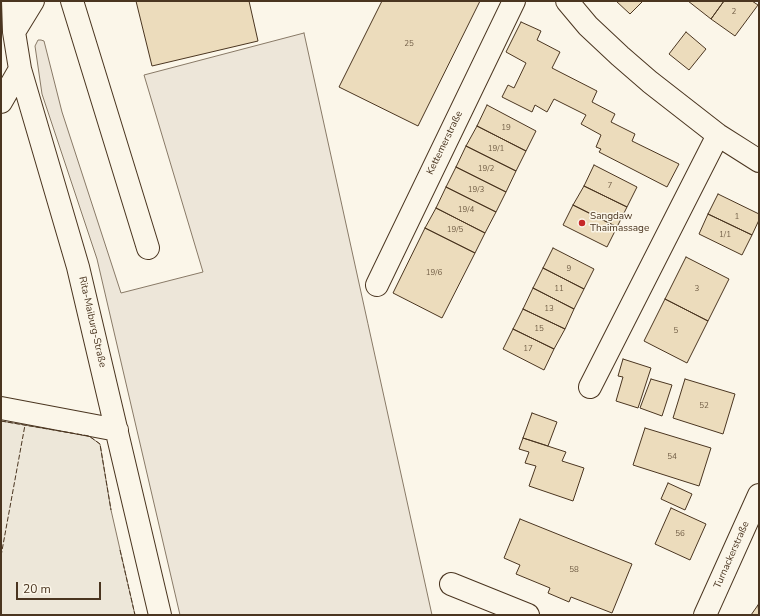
<!DOCTYPE html>
<meta charset="utf-8">
<style>
body{margin:0}
#map{position:relative;width:760px;height:616px;overflow:hidden;background:#fbf6e9;font-family:"Nunito Sans",sans-serif}
canvas{display:block}
.frame{position:absolute;inset:0;border:2px solid #4a3520;pointer-events:none}
.scale{position:absolute;left:16px;top:582px;width:85px;height:18px;box-sizing:border-box;border:2px solid #4a3520;border-top:0;padding-left:5px;font-size:12px;line-height:14px;white-space:nowrap;color:#4a3520;-webkit-text-stroke:3px #fbf6e9;paint-order:stroke}
</style>
<div id="map">
<canvas width="760" height="616"></canvas>
<div class="frame"></div>
<div class="scale">20 m</div>
</div>
<script>
const c = document.querySelector('canvas').getContext('2d');
c.lineJoin = 'round';
function paint(path, color) { c.fillStyle = color; c.fill(path, 'evenodd'); }
const toPath = rows => new Path2D(rows.map(r => 'M' + r).join(''));
function strokePath(path, color, width, dash) { c.strokeStyle = color; c.lineWidth = width; c.lineCap = dash ? 'butt' : 'round'; c.setLineDash(dash || []); c.stroke(path); }
function label(font, color, halo, rows, align = 'center') {
  c.font = font + ' "Nunito Sans",sans-serif'; c.lineWidth = 3; c.setLineDash([]); c.textBaseline = 'middle'; c.strokeStyle = halo; c.fillStyle = color; for (const [text, x, y, turn = 0] of rows) {
    c.save(); c.translate(x, y); c.rotate((+turn || 0) * Math.PI / 180); c.textAlign = isNaN(turn) ? turn : align; if (halo) c.strokeText(text, 0, 0); c.fillText(text, 0, 0); c.restore();
  }
}
const green = toPath([
 [304,33,432,615,180,615,97,259,42,94,35,46,38,40,41,40,44,41,62,112,121,293,203,272,144,75,304,33]
]);
const parking = toPath([
 [1,421,89,436,100,444,111,510,135,615,1,615,1,421]
]);
const building = toPath([
 [136,1,249,1,258,41,152,66,136,1],
 [382,1,480,1,418,126,339,87,382,1],
 [616,1,643,1,630,14,616,1],
 [688,1,724,1,711,19,688,1],
 [724,1,752,1,758,5,735,36,711,19,724,1],
 [521,22,541,31,537,40,560,52,552,68,597,91,592,102,615,114,611,122,635,134,632,141,679,164,667,187,599,152,601,149,596,147,601,135,581,124,586,115,554,99,547,112,535,105,532,112,502,97,508,85,514,88,526,63,506,52,521,22],
 [686,32,706,49,689,70,669,54,686,32],
 [487,105,536,131,526,151,477,126,487,105],
 [477,126,526,151,516,171,466,146,477,126],
 [466,146,516,171,506,192,456,167,466,146],
 [594,165,637,187,627,207,584,186,594,165],
 [456,167,506,192,496,212,446,187,456,167],
 [584,186,627,207,617,227,573,205,584,186],
 [446,187,496,212,485,233,436,208,446,187],
 [718,194,759,214,759,220,752,235,708,214,718,194],
 [573,205,617,227,607,247,563,225,573,205],
 [436,208,485,233,475,253,425,228,436,208],
 [708,214,752,235,742,255,699,234,708,214],
 [425,228,475,253,442,318,393,293,425,228],
 [553,248,594,269,584,289,543,268,553,248],
 [686,257,729,279,708,321,665,299,686,257],
 [543,268,584,289,574,309,533,288,543,268],
 [533,288,574,309,565,329,523,309,533,288],
 [665,299,708,321,687,363,644,341,665,299],
 [523,309,565,329,554,349,513,329,523,309],
 [513,329,554,349,544,370,503,349,513,329],
 [623,359,651,368,638,408,616,401,623,377,618,376,623,359],
 [651,379,672,385,662,416,640,408,651,379],
 [685,379,735,394,723,434,673,418,685,379],
 [532,413,557,422,548,446,523,438,532,413],
 [645,428,711,448,699,486,633,465,645,428],
 [523,438,566,452,562,461,584,468,573,501,529,486,536,466,525,463,529,452,519,449,523,438],
 [668,483,692,494,685,510,661,499,668,483],
 [671,508,706,524,690,560,655,544,671,508],
 [520,519,632,564,612,613,571,597,569,602,548,593,550,588,516,574,520,565,504,558,520,519],
 [758,605,759,615,751,615,758,605]
]);
const minor = toPath([
 [13,1,14,32,20,69,78,267,160,615],
 [72,1,148,248],
 [567,1,588,26,620,56,650,82,718,135,759,161],
 [14,32,33,1],
 [1,102,20,69],
 [377,285,514,1],
 [590,387,718,135],
 [1,408,117,430],
 [451,584,528,615],
 [705,615,759,495]
]);
const fence = toPath([
 [1,421,89,436,100,444,111,510],
 [120,550,135,615],
 [1,556,25,425]
]);
const markers = [
 [582,223,4,"#c62828"]
];
const numberNames = [
 ["2",734,12],
 ["25",409,44],
 ["19",506,128],
 ["19/1",496,149],
 ["19/2",486,169],
 ["7",610,186],
 ["19/3",476,190],
 ["19/4",466,210],
 ["1",737,217],
 ["19/5",455,230],
 ["1/1",725,235],
 ["9",569,269],
 ["19/6",434,273],
 ["11",559,289],
 ["3",697,289],
 ["13",549,309],
 ["15",539,329],
 ["5",676,331],
 ["17",528,349],
 ["52",704,406],
 ["54",672,457],
 ["56",680,534],
 ["58",574,570]
];
const streetNames = [
 ["Kettemerstraße",445,143,-64],
 ["Rita-Maiburg-Straße",92,322,77],
 ["Turnackerstraße",732,555,-66]
];
const poiNames = [
 ["Sangdaw",590,217],
 ["Thaimassage",590,229]
];
paint(green, '#ede6d9');
strokePath(green, '#887966', 1);
paint(parking, '#ede7d9');
strokePath(parking, '#887966', 1);
paint(building, '#ecdcbc');
strokePath(building, '#4a3520', 1);
strokePath(minor, '#4a3520', 24);
strokePath(minor, '#fbf6e9', 22);
strokePath(fence, '#4a3520', 1, [5, 2]);
for (const [x, y, r, color] of markers) { const dot = new Path2D(); dot.arc(x, y, r, 0, 2 * Math.PI); c.fillStyle = color; c.fill(dot); strokePath(dot, '#fbf6e9', 1.5); }
label('8px', '#725f47', null, numberNames);
label('10px', '#4a3520', '#fbf6e9', streetNames);
label('10px', '#4a3520', '#fbf6e9', poiNames, 'left');
</script>
